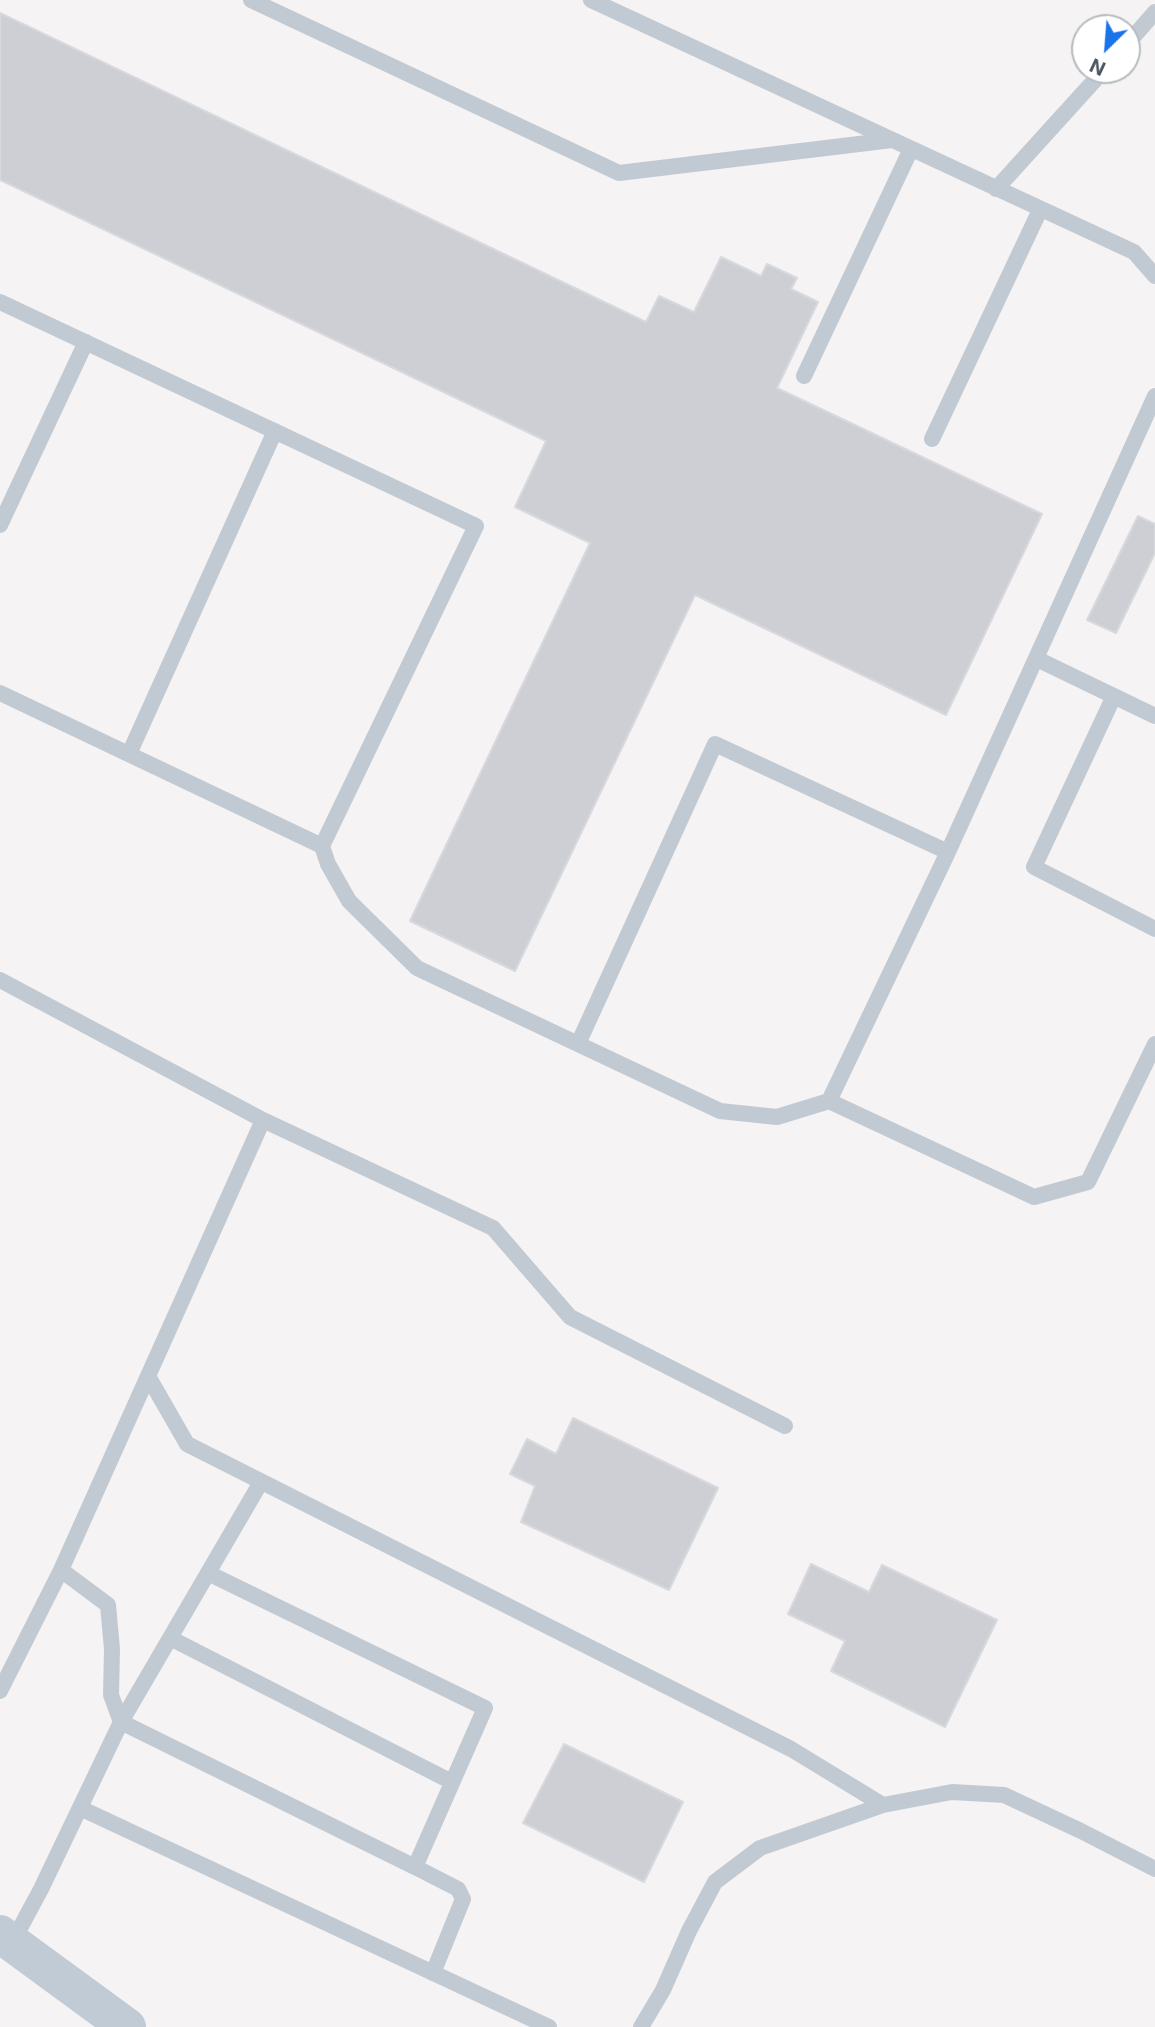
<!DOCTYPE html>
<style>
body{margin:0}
#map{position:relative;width:1155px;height:2027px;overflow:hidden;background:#f5f3f3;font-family:Inter,sans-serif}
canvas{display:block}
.north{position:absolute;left:1071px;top:14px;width:70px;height:70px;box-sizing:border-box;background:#fff;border:2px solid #b7bbc0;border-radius:50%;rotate:205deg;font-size:19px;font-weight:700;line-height:28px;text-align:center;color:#4a5661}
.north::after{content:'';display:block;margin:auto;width:24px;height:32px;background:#1a73e8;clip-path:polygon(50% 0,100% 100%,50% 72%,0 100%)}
</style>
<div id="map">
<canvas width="1155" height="2027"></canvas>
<div class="north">N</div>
</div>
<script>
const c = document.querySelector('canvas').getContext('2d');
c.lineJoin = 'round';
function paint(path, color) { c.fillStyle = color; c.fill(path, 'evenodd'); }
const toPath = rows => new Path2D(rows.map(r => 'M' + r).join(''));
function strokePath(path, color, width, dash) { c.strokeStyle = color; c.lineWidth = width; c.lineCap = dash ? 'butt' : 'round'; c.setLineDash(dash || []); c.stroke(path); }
const building = toPath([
 [0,13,646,322,659,296,694,312,721,257,761,276,767,264,797,278,791,289,818,302,777,388,1042,514,946,715,695,595,515,971,410,921,590,543,515,507,546,441,0,180,0,13],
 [1138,516,1155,524,1155,553,1116,633,1087,620,1138,516],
 [573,1418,718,1488,669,1590,521,1522,535,1486,510,1474,527,1439,556,1454,573,1418],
 [811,1564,869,1592,882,1565,997,1620,945,1727,831,1671,845,1641,788,1614,811,1564],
 [564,1744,683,1802,644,1882,523,1823,564,1744]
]);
const service = toPath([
 [251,0,619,173,892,140],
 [591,0,1134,252,1155,276],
 [1127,44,1155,12],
 [996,189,1104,70],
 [0,302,476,526,322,846,328,864,349,901,417,968,720,1111,777,1117,829,1101,948,852,1155,396],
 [804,376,911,149],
 [932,439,1040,210],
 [0,525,86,342],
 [1037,659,1155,716],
 [0,693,322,846],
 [1114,696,1034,867,1155,929],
 [129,754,275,431],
 [0,980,263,1120,148,1376,187,1444,791,1749,883,1805,952,1792,1004,1795,1081,1831,1155,1869],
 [578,1044,715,744,948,852],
 [829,1101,1034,1197,1088,1182,1155,1044],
 [263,1120,493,1228,570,1317,785,1426],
 [261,1482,121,1722,415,1867],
 [61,1570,148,1376],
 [208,1573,485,1708,415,1867,458,1889,463,1899,433,1973],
 [170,1638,452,1782],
 [0,1691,61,1570,108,1605,112,1649,111,1695,121,1722,41,1889,12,1943],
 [80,1808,549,2027],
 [641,2027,663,1990,689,1931,715,1882,760,1848,883,1805]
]);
const secondary = toPath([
 [0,1934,127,2027]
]);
paint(building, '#cdcfd5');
strokePath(building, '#d7d9de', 2);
strokePath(service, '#c1cad2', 16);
strokePath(secondary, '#c1cbd6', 38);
</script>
